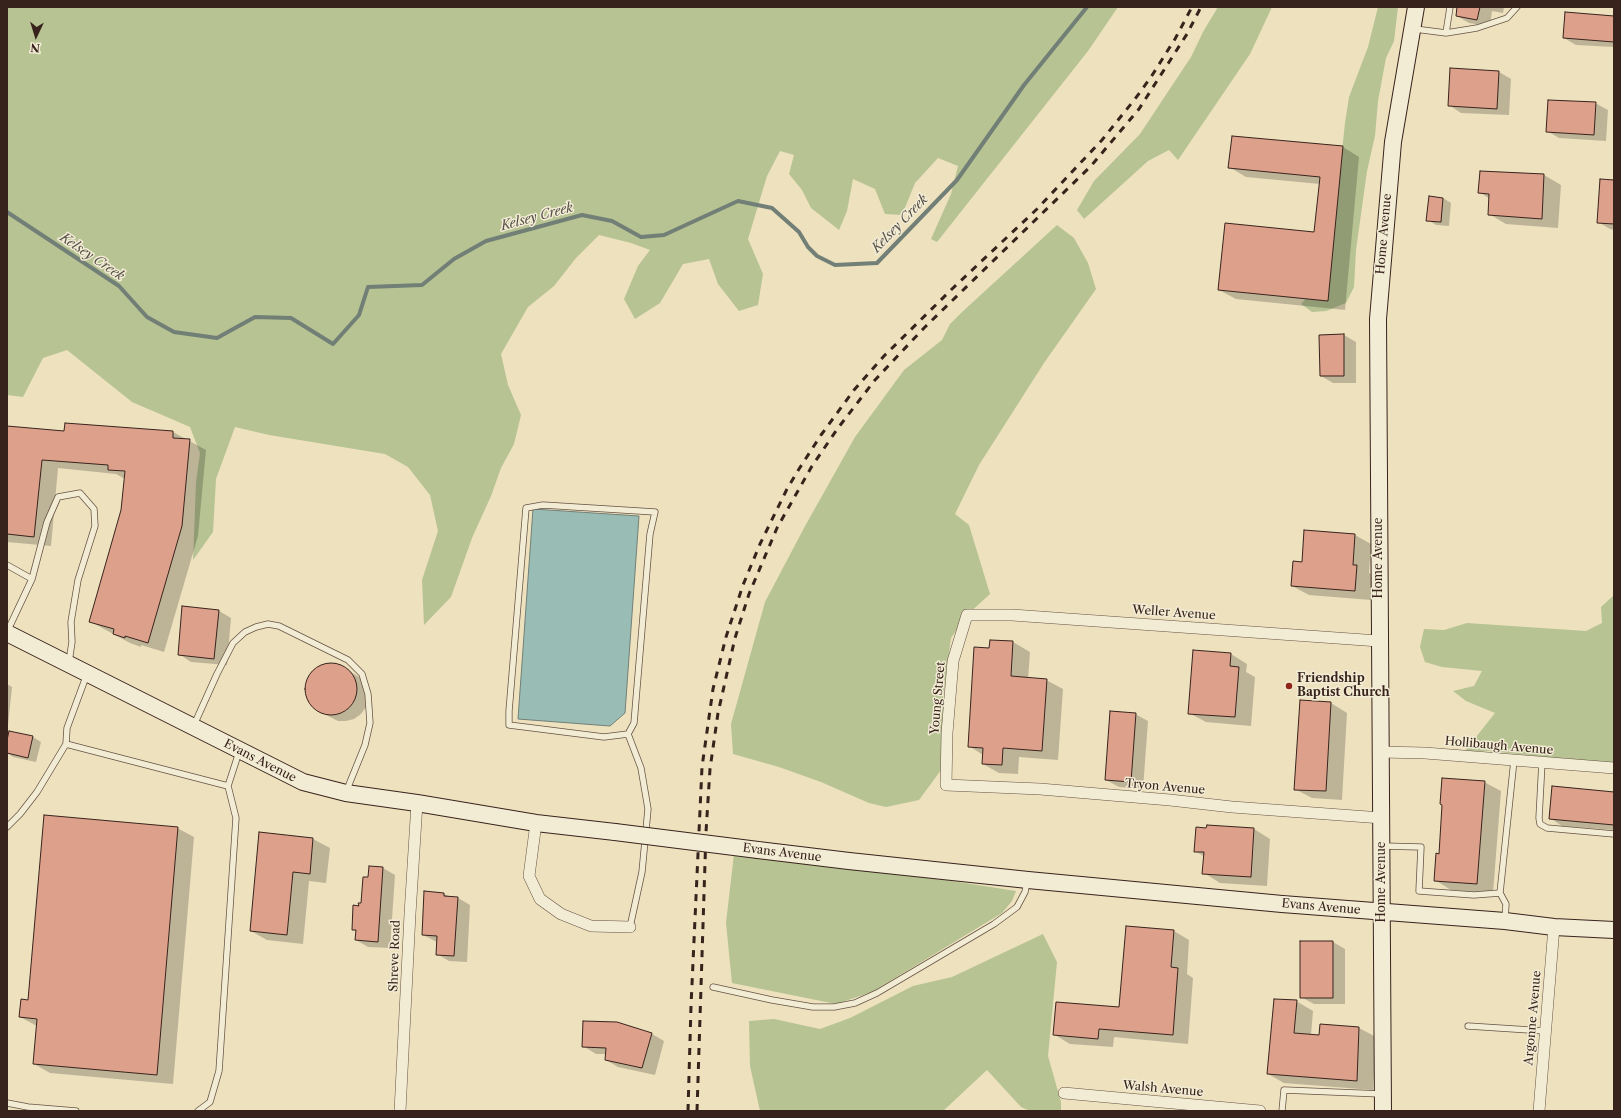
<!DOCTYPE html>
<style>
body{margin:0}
#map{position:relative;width:1621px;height:1118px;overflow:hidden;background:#ede1be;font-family:"Libre Caslon Text",serif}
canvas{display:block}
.frame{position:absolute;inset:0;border:8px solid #38231c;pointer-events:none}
.north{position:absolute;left:16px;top:16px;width:40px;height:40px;-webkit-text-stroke:3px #f3ecd5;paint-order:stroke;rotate:184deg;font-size:11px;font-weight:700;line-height:16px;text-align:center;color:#38231c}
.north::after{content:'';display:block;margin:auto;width:14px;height:18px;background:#38231c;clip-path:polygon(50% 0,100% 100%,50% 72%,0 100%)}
</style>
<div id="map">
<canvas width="1621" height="1118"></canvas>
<div class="frame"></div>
<div class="north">N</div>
</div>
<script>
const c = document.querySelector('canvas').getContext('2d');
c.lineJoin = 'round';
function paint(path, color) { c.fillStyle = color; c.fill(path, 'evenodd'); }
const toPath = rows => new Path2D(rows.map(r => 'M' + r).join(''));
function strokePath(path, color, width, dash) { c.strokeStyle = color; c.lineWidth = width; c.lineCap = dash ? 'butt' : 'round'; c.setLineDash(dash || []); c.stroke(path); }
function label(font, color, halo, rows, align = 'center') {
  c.font = font + ' "Libre Caslon Text",serif'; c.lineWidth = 3; c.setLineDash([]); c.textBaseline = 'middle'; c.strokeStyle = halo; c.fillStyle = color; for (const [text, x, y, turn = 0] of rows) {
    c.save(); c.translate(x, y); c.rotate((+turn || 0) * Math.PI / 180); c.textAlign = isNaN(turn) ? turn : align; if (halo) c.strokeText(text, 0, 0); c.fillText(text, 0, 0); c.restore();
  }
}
const green = toPath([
 [7,7,1118,7,1088,51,937,242,931,239,951,194,958,166,938,158,915,183,902,215,885,214,875,189,853,179,847,211,839,230,811,208,802,190,789,174,794,155,780,151,767,176,748,239,763,274,758,305,739,311,718,284,709,259,683,264,660,303,635,319,624,299,638,266,650,250,631,243,599,235,576,258,554,286,528,307,501,354,508,385,521,415,514,444,501,468,491,496,472,538,451,597,424,625,422,580,438,531,430,495,408,467,385,454,269,435,235,427,216,479,213,532,193,560,196,482,200,453,190,427,132,402,67,350,43,358,23,397,7,395],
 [1218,7,1272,7,1250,54,1178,160,1169,150,1148,161,1084,219,1077,210,1094,181,1140,134,1191,57,1203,32],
 [1378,7,1398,7,1394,41,1386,58,1378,101,1375,136,1367,171,1356,250,1354,287,1346,303,1326,311,1312,312,1301,304,1316,287,1340,170,1345,123,1349,97,1368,47],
 [1057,225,1074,238,1088,263,1096,289,1044,363,979,465,955,514,969,525,990,594,967,615,951,638,943,697,942,741,944,766,919,800,886,807,869,803,821,782,779,767,733,754,731,724,765,602,804,528,855,437,904,370,942,340,950,324,961,313],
 [1614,595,1614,764,1488,751,1465,751,1495,713,1466,701,1453,691,1474,686,1482,671,1442,667,1425,662,1420,647,1424,629,1444,630,1467,623,1586,631,1602,623,1601,607],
 [734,854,952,881,1016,891,1012,901,1002,913,872,992,836,1004,732,983,726,923],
 [1043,934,1057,962,1048,1056,1061,1102,1061,1111,1030,1111,1021,1107,987,1070,943,1111,760,1111,750,1066,749,1021,774,1019,820,1029,850,1018,913,986,952,977]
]);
const water = toPath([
 [533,509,639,516,625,713,610,726,518,719,533,509]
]);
const shadow = toPath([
 [1458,7,1504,7,1503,13,1492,11,1490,26,1469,23,1457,16],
 [1614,17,1614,47,1576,45,1564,38],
 [1451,69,1499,72,1511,79,1509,115,1461,113,1449,105],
 [1595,103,1608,110,1606,141,1559,138,1547,131],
 [1343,147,1359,157,1345,310,1236,299,1219,290,1315,233,1320,184,1246,177,1229,167],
 [1481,172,1544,175,1561,185,1558,228,1506,224,1489,214,1490,199,1479,192],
 [1614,181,1614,230,1610,229,1598,222],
 [1443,198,1451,203,1449,226,1436,225,1428,220],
 [1344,335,1356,342,1356,383,1333,383,1321,376],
 [7,427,65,432,173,432,206,450,198,536,164,652,141,645,141,647,130,643,91,622,122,510,125,479,116,474,58,468,51,546,7,542],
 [1355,535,1371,544,1369,573,1373,575,1371,600,1309,595,1292,586,1303,563],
 [183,607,219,611,231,618,227,665,191,662,179,654],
 [991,641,1013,642,1030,652,1028,679,1046,680,1063,689,1058,760,1019,757,1018,774,999,773,983,764,983,755,969,746],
 [1231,654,1247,664,1246,672,1255,677,1251,726,1206,722,1189,713],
 [331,664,346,669,359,677,364,683,368,699,366,707,361,714,354,719,346,721,338,721,330,717,317,710,311,704,307,696,306,689,307,681,311,674,316,669,323,665],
 [7,684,12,687,7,735],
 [1300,702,1331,703,1347,713,1342,800,1312,798,1295,789],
 [1135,714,1148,721,1143,789,1119,787,1106,780],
 [33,737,41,742,36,762,13,757,7,753,7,745],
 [1484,782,1501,791,1493,893,1451,890,1435,880,1440,856],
 [1614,793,1614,830,1562,826,1550,818],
 [177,828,194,837,173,1084,50,1073,34,1064,37,1026,20,1017,29,1001],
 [1254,829,1270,839,1267,886,1220,883,1204,873,1205,857,1195,851],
 [260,833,313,839,330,848,326,883,309,881,303,944,267,940,251,931],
 [383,868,395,875,390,948,368,947,356,940,357,932,353,929,360,907],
 [444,894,451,897,458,898,470,905,467,962,449,961,437,954,437,942,423,935],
 [1174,931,1189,940,1187,974,1193,978,1188,1044,1114,1037,1113,1047,1070,1044,1055,1035,1120,1008],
 [1333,942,1345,949,1345,1004,1314,1004,1301,997],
 [1296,1001,1313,1011,1311,1035,1320,1036,1321,1025,1359,1028,1376,1037,1373,1090,1284,1083,1268,1074],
 [652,1034,664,1041,655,1075,618,1067,606,1060,607,1054,596,1054,583,1046]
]);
const stream = toPath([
 [7,212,119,286,147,317,174,332,217,338,255,317,291,318,333,344,359,315,368,287,422,285,454,259,486,241,582,215,612,221,641,237,664,235,738,201,772,208,799,232,808,247,817,256,835,265,877,263,957,180,1024,85,1087,7]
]);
const building = toPath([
 [1457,7,1480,7,1477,20,1456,16,1457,7],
 [1565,12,1614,16,1614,42,1563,38,1565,12],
 [1450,68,1499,71,1497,109,1448,106,1450,68],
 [1548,100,1596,102,1594,135,1546,132,1548,100],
 [1232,136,1343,146,1328,301,1218,290,1225,223,1314,232,1320,177,1228,168,1232,136],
 [1480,171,1544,174,1542,219,1488,215,1489,194,1478,193,1480,171],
 [1600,179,1614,180,1614,224,1597,223,1600,179],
 [1429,196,1443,198,1441,222,1426,221,1429,196],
 [1344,334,1344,376,1320,376,1319,335,1344,334],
 [65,423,173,431,173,438,190,439,182,526,148,643,125,636,125,638,113,634,114,629,89,622,121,510,125,471,108,470,108,465,42,460,34,537,7,534,7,426,64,431,65,423],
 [1304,530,1355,534,1353,565,1357,565,1355,591,1291,586,1293,561,1302,562,1304,530],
 [182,606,219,610,214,659,178,655,182,606],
 [990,640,1013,641,1011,676,1047,679,1042,751,1003,748,1002,765,982,764,983,748,968,747,974,647,989,648,990,640],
 [1193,650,1231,653,1230,666,1239,667,1235,717,1188,714,1193,650],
 '305 689a26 26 0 1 1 52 0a26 26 0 1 1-52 0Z',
 [1300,700,1331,702,1326,791,1294,790,1300,700],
 [1110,711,1136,713,1131,782,1105,780,1110,711],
 [9,731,33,736,28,758,7,753,7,740,9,731],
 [1442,778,1485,781,1477,884,1434,881,1436,853,1439,854,1442,805,1440,804,1442,778],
 [1552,786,1614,792,1614,825,1549,819,1552,786],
 [44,815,178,827,157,1075,33,1064,37,1019,19,1017,21,999,28,1000,44,815],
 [1207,825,1254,828,1251,877,1202,874,1204,852,1194,852,1196,827,1206,828,1207,825],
 [259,832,313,838,310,874,293,872,287,935,250,931,259,832],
 [369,866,383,867,378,942,355,940,356,930,352,930,353,905,359,906,358,903,361,903,363,877,368,877,369,866],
 [424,891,444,893,444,896,458,897,454,956,436,955,437,936,422,935,424,891],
 [1126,926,1174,930,1171,967,1178,968,1173,1035,1099,1029,1098,1039,1053,1035,1056,1002,1119,1007,1126,926],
 [1300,941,1333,941,1333,998,1300,998,1300,941],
 [1274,999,1297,1000,1294,1033,1319,1035,1320,1024,1359,1027,1357,1081,1267,1074,1274,999],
 [583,1021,617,1022,652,1033,642,1068,605,1060,606,1048,582,1047,583,1021]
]);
const lane = toPath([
 [1415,29,1446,33,1450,7],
 [1446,33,1477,28,1507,18,1517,7],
 [7,565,32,579],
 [7,632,32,579,47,522,58,497,80,493,94,509,95,526,78,580,71,622,72,642,69,662],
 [87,674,67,728,66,744,228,786,239,752],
 [194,725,217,674,233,643,245,632,256,627,268,624,279,626,348,660,362,674,368,694,370,723,365,745,346,792],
 [628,734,634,723,650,534,655,512,543,505,526,508,509,711,509,725,604,737,628,734,641,768,648,809,642,872,630,927],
 [1542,762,1539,818,1540,824,1547,828,1614,834],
 [7,827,20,814,37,792,66,744],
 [1383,846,1421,847,1419,891,1474,895,1500,893],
 [1505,919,1506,904,1500,893,1514,760],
 [713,987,772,1000,813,1007,834,1007,855,1003,877,993,994,924,1017,907,1025,892,1027,882],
 [1468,1026,1545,1031],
 [7,1103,28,1107,76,1111],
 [198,1111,210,1102,219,1071,236,818,228,786],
 [1282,1111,1284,1090,1381,1094]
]);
const street = toPath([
 [1379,641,1012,615,967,615,953,661,947,733,946,785,1040,789,1170,800,1232,807,1382,818],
 [1381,752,1425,753,1614,768],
 [536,823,529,876,540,899,561,914,591,926,630,927],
 [1064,1093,1260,1111],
 [400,1111,410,914,417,803],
 [1539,1111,1554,927]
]);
const secondary = toPath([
 [7,633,303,782,346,793,417,803,536,823,615,832],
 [758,850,849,861,1028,880,1282,904,1505,921,1554,927,1614,930],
 [1383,1111,1378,319,1393,142,1416,7]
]);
const rail = toPath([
 [688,1111,691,1006,702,767,713,689,726,637,743,585,760,544,787,489,799,469,821,435,854,390,884,356,952,289,1037,209,1102,140,1135,99,1151,77,1175,39,1192,7],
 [697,1111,706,832,710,769,718,713,735,638,749,594,777,528,812,466,838,428,875,380,924,328,1091,166,1139,109,1187,34,1201,7]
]);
const secondaryBridge = toPath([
 [615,832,758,850]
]);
const markers = [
 [1289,686,4,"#8f2418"]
];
const streetNames = [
 ["Home Avenue",1384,234,-85],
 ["Home Avenue",1379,558,-90],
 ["Weller Avenue",1174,613,4],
 ["Young Street",938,698,-85],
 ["Hollibaugh Avenue",1499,746,5],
 ["Evans Avenue",260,761,27],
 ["Tryon Avenue",1165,787,5],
 ["Evans Avenue",782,853,7],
 ["Home Avenue",1382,882,-90],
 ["Evans Avenue",1321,907,5],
 ["Shreve Road",395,956,-88],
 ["Argonne Avenue",1533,1018,-85],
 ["Walsh Avenue",1163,1089,5]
];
const poiNames = [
 ["Friendship",1297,679],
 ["Baptist Church",1297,693]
];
const waterNames = [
 ["Kelsey Creek",537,217,-15],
 ["Kelsey Creek",900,224,-46],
 ["Kelsey Creek",92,257,34]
];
paint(green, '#b7c392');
paint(water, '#99bdb4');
strokePath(water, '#727f77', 1);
paint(shadow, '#0003');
strokePath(stream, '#727f77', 4);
paint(building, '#dda08b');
strokePath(building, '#38231c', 1);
strokePath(lane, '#655244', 7);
strokePath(street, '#655244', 12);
strokePath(secondary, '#38231c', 18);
strokePath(lane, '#f3ecd5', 5.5);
strokePath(street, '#f3ecd5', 11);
strokePath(secondary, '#f3ecd5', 16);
strokePath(rail, '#38231c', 3, [7, 7]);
strokePath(secondaryBridge, '#38231c', 18, []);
strokePath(secondaryBridge, '#f3ecd5', 16);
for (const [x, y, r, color] of markers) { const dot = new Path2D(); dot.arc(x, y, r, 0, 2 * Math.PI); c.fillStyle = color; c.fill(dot); strokePath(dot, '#f3ecd5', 1.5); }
label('12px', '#38231c', '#f3ecd5', streetNames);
label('bold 12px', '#38231c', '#f3ecd5', poiNames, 'left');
label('italic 13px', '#55514a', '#f3ecd5', waterNames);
</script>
